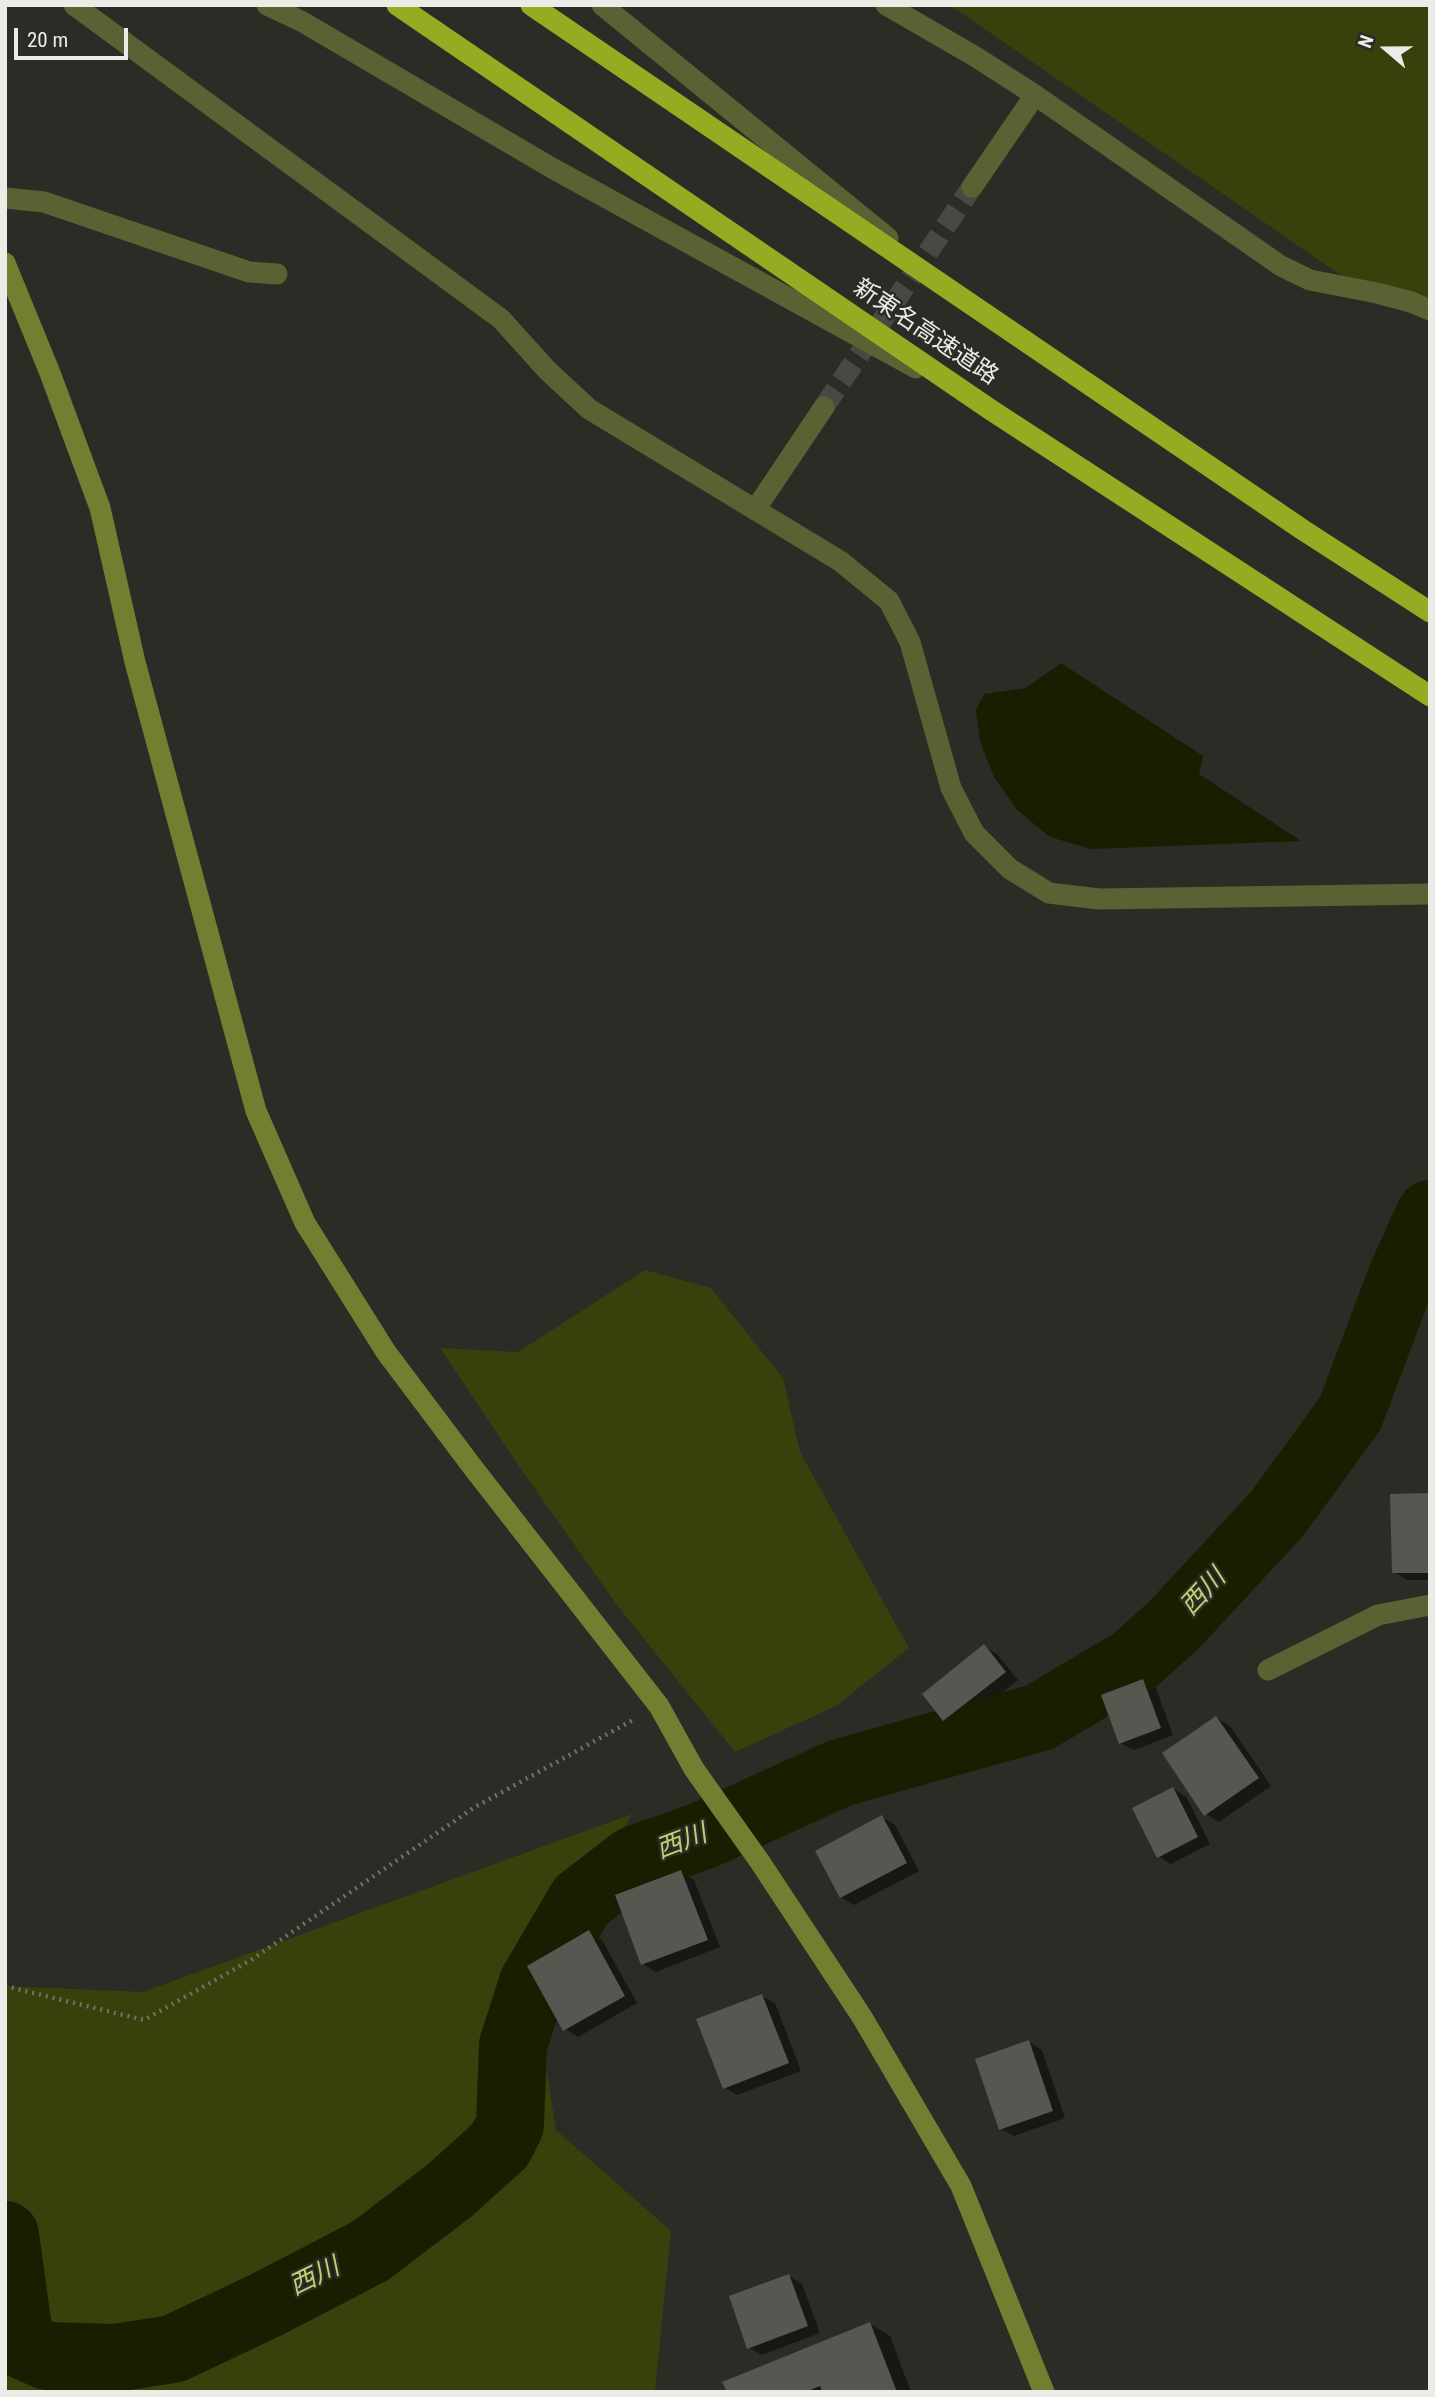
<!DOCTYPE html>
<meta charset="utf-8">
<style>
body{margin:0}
#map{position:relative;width:1435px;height:2397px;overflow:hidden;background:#2b2c26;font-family:"Roboto Condensed",sans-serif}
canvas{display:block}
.frame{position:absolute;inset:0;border:7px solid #ebece8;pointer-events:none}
.north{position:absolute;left:1351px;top:14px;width:70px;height:70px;-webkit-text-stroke:5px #2b2c26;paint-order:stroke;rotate:290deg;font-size:19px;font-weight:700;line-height:28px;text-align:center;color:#ebece8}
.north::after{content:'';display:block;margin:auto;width:24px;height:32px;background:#ebece8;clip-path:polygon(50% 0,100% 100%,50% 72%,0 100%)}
.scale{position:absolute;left:14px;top:28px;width:114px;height:32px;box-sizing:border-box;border:4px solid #ebece8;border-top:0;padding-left:9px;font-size:21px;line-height:24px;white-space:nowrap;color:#ebece8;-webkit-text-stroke:5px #2b2c26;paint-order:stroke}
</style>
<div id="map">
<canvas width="1435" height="2397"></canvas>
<div class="frame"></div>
<div class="north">N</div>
<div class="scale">20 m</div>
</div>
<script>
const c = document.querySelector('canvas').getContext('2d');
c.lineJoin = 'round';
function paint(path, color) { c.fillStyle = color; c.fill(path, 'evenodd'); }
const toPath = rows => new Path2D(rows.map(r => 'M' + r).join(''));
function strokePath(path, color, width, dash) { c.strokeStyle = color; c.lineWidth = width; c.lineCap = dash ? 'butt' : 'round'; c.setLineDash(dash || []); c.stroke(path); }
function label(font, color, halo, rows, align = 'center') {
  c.font = font + ' "Roboto Condensed","Noto Sans JP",sans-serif'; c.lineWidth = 5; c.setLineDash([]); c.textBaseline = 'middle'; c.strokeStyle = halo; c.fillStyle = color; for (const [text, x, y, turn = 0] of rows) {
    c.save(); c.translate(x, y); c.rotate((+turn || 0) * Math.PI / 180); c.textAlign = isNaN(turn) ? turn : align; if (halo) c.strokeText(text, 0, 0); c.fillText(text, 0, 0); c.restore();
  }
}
const green = toPath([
 [950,5,1430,5,1430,316,1362,290],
 [645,1270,711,1288,783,1378,800,1452,909,1648,836,1706,735,1752,617,1605,525,1475,440,1348,518,1352],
 [632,1814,533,1983,556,2130,671,2231,655,2392,5,2392,5,1986,143,1992]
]);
const water = toPath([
 [1061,663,1203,756,1199,774,1301,841,1091,849,1050,837,1017,810,994,777,980,742,976,710,984,694,1026,688]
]);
const shadow = toPath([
 [1430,1495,1430,1580,1407,1580,1394,1572],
 [984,1647,997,1654,1018,1680,958,1728,945,1720,924,1694],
 [1143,1681,1156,1688,1173,1735,1134,1750,1120,1743],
 [1216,1718,1230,1726,1271,1786,1219,1822,1206,1814],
 [1173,1789,1186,1796,1210,1844,1171,1864,1158,1856],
 [882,1817,895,1825,919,1871,854,1905,841,1897],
 [681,1872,694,1880,720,1947,656,1972,643,1964],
 [589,1933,602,1940,637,2003,578,2037,565,2029],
 [762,1996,775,2003,801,2071,737,2095,724,2087],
 [1029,2042,1042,2050,1065,2118,1014,2136,1001,2129],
 [789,2276,802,2284,820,2333,762,2355,749,2348],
 [870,2324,890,2336,911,2392,729,2392]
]);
const river = toPath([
 [5,2235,20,2344,47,2356,114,2358,173,2349,266,2305,370,2251,449,2191,500,2145,510,2125,513,2045,533,1983,581,1901,634,1860,704,1835,840,1773,1040,1717,1134,1661,1174,1625,1277,1514,1350,1414,1402,1276,1430,1214]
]);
const building = toPath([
 [1430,1493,1430,1573,1392,1573,1390,1494],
 [984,1644,1006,1672,943,1721,922,1694],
 [1143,1679,1161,1728,1119,1744,1101,1695],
 [1216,1716,1259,1778,1204,1816,1162,1753],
 [1173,1787,1198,1837,1157,1858,1132,1808],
 [882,1815,907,1863,840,1898,815,1851],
 [681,1870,708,1940,641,1965,615,1895],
 [589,1930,625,1996,563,2031,527,1966],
 [762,1994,789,2063,723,2089,696,2019],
 [1029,2040,1053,2111,999,2130,975,2059],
 [789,2274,808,2326,747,2349,729,2296],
 [870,2322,897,2392,822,2392,820,2386,806,2392,727,2392,722,2382]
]);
const streetTunnel = toPath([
 [824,407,972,187]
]);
const path = toPath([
 [5,1986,144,2020,251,1960,475,1807,633,1720]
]);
const lane = toPath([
 [267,5,301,21,552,168,916,368],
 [602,5,888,238]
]);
const street = toPath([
 [74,5,501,319,547,370,589,409,840,561,889,601,910,642,951,788,974,833,1010,869,1049,893,1099,899,1430,894],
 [886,5,976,57,1035,95,1281,266,1310,280,1377,293,1411,302,1430,310],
 [972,187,1035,95],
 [5,198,44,202,249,272,277,274],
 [755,510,824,407],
 [1268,1670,1378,1615,1430,1605]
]);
const secondary = toPath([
 [5,263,50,373,100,508,135,662,256,1111,305,1223,386,1352,474,1469,659,1706,694,1769,760,1862,862,2017,961,2186,1044,2392]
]);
const highway = toPath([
 [397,5,991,410,1430,696],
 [531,5,1303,530,1430,612]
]);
const streetNames = [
 ["新東名高速道路",925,333,34]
];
const waterNames = [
 ["西川",1204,1593,-47],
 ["西川",682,1843,-21],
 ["西川",315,2278,-26]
];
paint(green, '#38410c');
paint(water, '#191e00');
paint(shadow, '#0007');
strokePath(river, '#191e00', 68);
paint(building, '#555750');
strokePath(streetTunnel, '#484943', 21, [21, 10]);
strokePath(path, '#71726d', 4.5, [2, 5]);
strokePath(lane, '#586233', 21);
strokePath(street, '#586233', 21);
strokePath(secondary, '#727f31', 21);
strokePath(highway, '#96aa22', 21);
label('24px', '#ebece8', '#2b2c26', streetNames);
label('italic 26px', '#bed070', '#2b2c26', waterNames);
</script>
